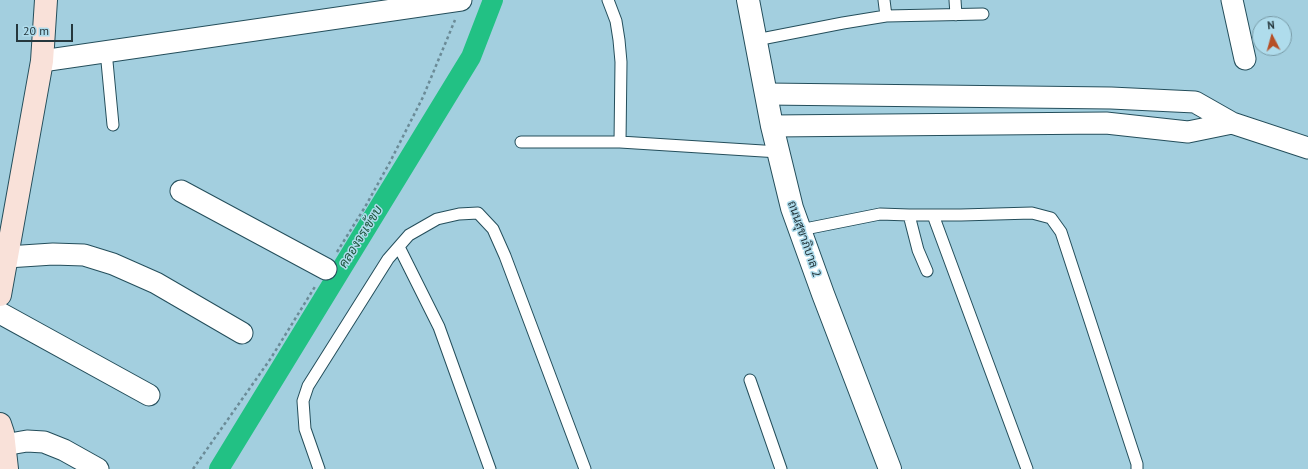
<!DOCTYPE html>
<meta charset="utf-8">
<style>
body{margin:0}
#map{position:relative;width:1308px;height:469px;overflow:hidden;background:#a3cfdf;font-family:"PT Sans",sans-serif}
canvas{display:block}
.north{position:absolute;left:1252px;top:16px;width:40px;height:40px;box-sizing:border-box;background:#afdcec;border:1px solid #789aa6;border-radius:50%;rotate:354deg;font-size:11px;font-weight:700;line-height:16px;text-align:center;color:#25373d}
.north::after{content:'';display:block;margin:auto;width:14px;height:18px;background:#b64f26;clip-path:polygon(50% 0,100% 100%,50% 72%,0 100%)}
.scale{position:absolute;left:16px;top:24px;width:57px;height:18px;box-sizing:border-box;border:2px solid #25373d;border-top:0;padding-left:5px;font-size:12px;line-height:14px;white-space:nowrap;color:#25373d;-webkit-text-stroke:3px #afdcec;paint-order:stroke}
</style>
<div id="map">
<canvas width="1308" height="469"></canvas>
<div class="north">N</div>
<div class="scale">20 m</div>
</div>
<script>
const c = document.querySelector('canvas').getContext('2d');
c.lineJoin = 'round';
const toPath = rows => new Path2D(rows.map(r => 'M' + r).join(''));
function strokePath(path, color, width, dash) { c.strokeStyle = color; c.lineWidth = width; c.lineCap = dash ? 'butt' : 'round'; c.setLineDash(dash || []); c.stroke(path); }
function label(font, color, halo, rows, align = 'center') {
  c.font = font + ' "PT Sans",Sarabun,sans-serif'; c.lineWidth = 3; c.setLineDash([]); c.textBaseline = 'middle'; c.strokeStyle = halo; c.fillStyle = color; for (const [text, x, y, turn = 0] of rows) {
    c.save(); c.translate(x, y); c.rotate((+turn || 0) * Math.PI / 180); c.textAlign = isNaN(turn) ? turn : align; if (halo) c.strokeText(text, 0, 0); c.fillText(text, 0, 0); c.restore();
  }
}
const canal = toPath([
 [219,469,471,57,493,0]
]);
const path = toPath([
 [337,252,365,207,390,162,423,97,455,20],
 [193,469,271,358,316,285]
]);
const service = toPath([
 [608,0,616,21,619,40,621,62,620,142],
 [884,0,886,16],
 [955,0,956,15],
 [756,40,843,23,886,16,983,14],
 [106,51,113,125],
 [521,142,620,142,779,152],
 [909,215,961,215,1032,213,1051,218,1061,232,1137,464,1137,469],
 [933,215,1027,469],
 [800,230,880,214,909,215,918,250,927,271],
 [399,247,439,327,490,469],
 [750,380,781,469],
 [319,469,305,429,303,401,308,386,388,259,409,235,437,219,459,214,478,213,493,229,505,256,585,469]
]);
const minor = toPath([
 [1232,0,1245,59],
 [42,61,461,0],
 [766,94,1111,98,1195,102,1232,123,1308,148],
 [772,126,1106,123,1188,132,1232,123],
 [181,191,326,269],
 [7,257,53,254,84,255,113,264,156,283,242,333],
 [0,313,149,395],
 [4,445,27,441,44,442,64,450,98,469]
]);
const tertiary = toPath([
 [748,0,772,126,792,208,823,294,890,469]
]);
const secondary = toPath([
 [0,295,42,61,46,0],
 [0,424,3,433,7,469]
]);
const streetNames = [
 ["ถนนสุขาภิบาล 2",804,239,71]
];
const waterNames = [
 ["คลองจรเข้ขบ",361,237,-58]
];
strokePath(canal, '#22c184', 20);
strokePath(service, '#244e5b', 13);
strokePath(minor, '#244e5b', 23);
strokePath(tertiary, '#244e5b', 24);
strokePath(secondary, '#244e5b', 24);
strokePath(path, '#6b8b97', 2.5, [3, 3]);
strokePath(service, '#fff', 11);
strokePath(minor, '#fff', 21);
strokePath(tertiary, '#fff', 22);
strokePath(secondary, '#f9e1d9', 22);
label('12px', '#25373d', '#afdcec', streetNames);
label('italic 13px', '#1f573e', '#afdcec', waterNames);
</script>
